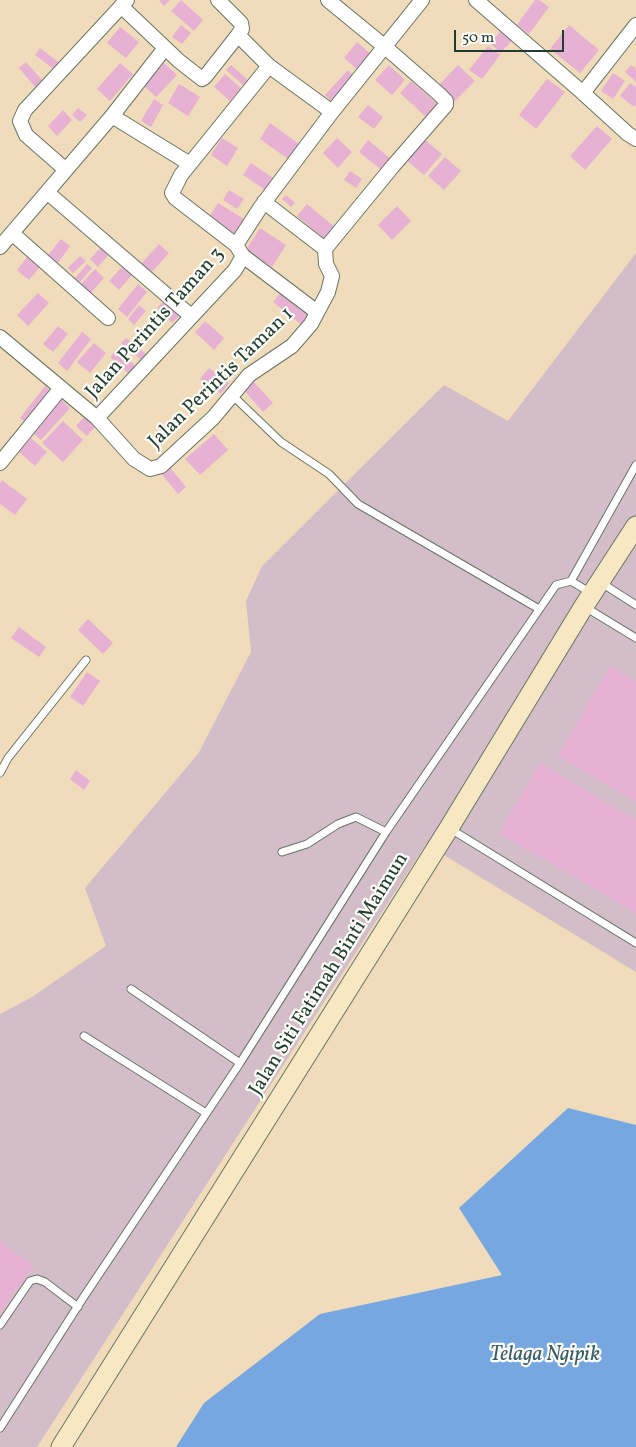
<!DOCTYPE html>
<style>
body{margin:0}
#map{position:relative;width:636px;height:1447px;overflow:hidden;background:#f0dcbb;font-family:Vollkorn,serif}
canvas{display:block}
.scale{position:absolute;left:454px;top:30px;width:110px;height:22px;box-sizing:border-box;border:2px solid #1f3d34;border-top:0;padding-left:6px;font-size:15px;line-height:18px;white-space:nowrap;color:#1f3d34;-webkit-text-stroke:4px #fdfcf7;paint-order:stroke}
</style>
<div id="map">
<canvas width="636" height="1447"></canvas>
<div class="scale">50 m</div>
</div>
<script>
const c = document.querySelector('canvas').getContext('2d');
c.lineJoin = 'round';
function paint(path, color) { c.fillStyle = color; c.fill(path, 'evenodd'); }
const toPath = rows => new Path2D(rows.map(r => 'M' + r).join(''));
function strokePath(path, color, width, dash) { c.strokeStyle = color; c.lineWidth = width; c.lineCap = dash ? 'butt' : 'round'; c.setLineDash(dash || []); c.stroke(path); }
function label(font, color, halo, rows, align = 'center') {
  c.font = font + ' Vollkorn,serif'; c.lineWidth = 4.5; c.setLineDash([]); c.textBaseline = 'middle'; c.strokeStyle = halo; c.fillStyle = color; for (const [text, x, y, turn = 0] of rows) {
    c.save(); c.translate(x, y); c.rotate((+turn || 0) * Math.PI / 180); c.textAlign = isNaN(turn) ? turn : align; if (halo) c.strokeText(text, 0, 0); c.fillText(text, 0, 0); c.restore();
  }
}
const industrial = toPath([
 [636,253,636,972,426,844,37,1447,0,1447,0,1014,32,997,106,946,85,888,198,754,251,652,246,601,262,566,444,385,508,421]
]);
const water = toPath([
 [568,1108,636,1125,636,1447,176,1447,204,1403,320,1314,502,1275,459,1208]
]);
const building = toPath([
 [159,0,170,0,164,6],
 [181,0,203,20,194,31,171,11],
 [535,0,539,0,549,7,529,34,517,25],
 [181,25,191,33,182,44,172,37],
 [569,25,599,50,580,73,550,49],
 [120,27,139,42,126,58,107,43],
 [501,31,512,41,500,53,490,43],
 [357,42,372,55,359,71,344,58],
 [488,46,500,55,482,79,469,70],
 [40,48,61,64,56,71,35,55],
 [26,62,43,81,35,87,19,68],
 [120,63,133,74,110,101,97,89],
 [164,63,177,75,156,97,144,86],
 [231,65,249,81,244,86,226,70],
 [389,65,405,80,392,95,375,80],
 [458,65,475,81,454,102,438,86],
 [631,65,636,69,636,82,625,72],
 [348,70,357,79,334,104,325,95],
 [613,73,625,81,613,99,601,91],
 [225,74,241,88,230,101,214,87],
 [547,79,565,92,536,129,519,115],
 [411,81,437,104,426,117,400,93],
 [630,83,636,87,636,105,634,107,620,96],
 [179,84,200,97,188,116,168,103],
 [154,99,163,105,151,127,141,121],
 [368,105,383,117,374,129,358,117],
 [78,108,87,115,80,122,72,115],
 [63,110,72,120,57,136,48,126],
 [270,123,299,144,288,159,260,139],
 [597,126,612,139,585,170,570,156],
 [222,138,238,148,227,166,211,155],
 [337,138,352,152,338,168,323,153],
 [368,140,392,160,383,171,359,152],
 [425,140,442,154,424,175,407,161],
 [445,157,461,171,444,190,428,176],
 [251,163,276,180,268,192,243,175],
 [350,171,362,179,356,188,344,180],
 [229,190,244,199,237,209,223,200],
 [286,195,295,203,291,207,282,199],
 [218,203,244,219,235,234,209,217],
 [307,204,336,228,326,240,297,216],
 [397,206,411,221,392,240,378,225],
 [260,228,286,245,272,267,246,250],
 [61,239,70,246,58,263,48,255],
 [159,244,169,253,150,274,140,265],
 [102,246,110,253,98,267,90,259],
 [31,252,44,262,29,280,17,270],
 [80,256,86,261,73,273,68,268],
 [87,264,92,268,80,282,75,278],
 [124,265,134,273,119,290,109,281],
 [95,269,104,278,91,293,81,284],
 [138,284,147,292,127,317,118,309],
 [282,291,312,316,303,326,273,302],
 [38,293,49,303,28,326,17,315],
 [165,300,180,315,172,323,157,308],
 [139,305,146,311,134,325,128,319],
 [205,321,224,338,214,350,195,332],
 [58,326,68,334,53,352,43,344],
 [82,332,91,339,67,371,58,363],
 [126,338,146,354,141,360,121,343],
 [94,343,106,353,90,373,77,362],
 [117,349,137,367,130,375,110,357],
 [209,368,229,383,221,394,200,379],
 [253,381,273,403,263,412,244,390],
 [45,386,54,394,29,425,20,418],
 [61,399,70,408,41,440,31,431],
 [85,416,96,426,87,436,76,426],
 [63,421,83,440,63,462,42,443],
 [214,434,228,450,200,475,185,459],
 [31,438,47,452,35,466,19,452],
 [167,464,186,487,178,494,159,471],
 [2,480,27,499,15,515,0,504,0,483],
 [88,619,113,643,103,654,78,630],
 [19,627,46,647,39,657,11,638],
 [610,666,636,681,636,802,558,756],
 [87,672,100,681,83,706,70,697],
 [540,763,636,820,636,913,499,833],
 [76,770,90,781,84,790,70,779],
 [0,1242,34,1266,0,1314]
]);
const lane = toPath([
 [232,395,281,442,329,474,358,504,539,609],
 [571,581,636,465],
 [600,582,636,605],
 [585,607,636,638],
 [0,773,8,758,86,660],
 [449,828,636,943],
 [282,852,307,844,338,824,356,817,386,832],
 [131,989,240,1063],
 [84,1036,206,1113],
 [0,1325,30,1281,37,1279,45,1282,78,1307],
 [0,1428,83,1298,240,1063,386,832,556,585,571,581,591,593]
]);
const street = toPath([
 [218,0,241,23,242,29,238,35,269,66,332,112],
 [476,0,583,93,636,25],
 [121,6,179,61,202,79,205,77,238,35],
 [165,48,112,116,190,164],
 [583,93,628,134,636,139],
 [66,170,26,135,20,121,25,110,127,0],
 [48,193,191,316],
 [264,202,325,249],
 [13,234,108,318],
 [236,245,175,198,172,193,181,175,269,66],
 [0,247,112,116],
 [317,312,243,256,236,245,260,208,332,112,422,0],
 [0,337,97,418,134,459,150,469,161,466,213,418,249,375,292,346,311,324,328,292,332,276,326,264,325,249,393,166,446,105,446,101,439,94,384,46,328,0],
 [97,418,235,270,243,256],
 [0,463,61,388]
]);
const secondary = toPath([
 [61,1447,449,828,584,606,636,526]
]);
const streetNames = [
 ["Jalan Perintis Taman 3",156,324,-48],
 ["Jalan Perintis Taman 1",222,379,-44],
 ["Jalan Siti Fatimah Binti Maimun",330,975,-58]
];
const waterNames = [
 ["Telaga Ngipik",545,1356]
];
paint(industrial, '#d2bdc8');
paint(water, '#77a7e1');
paint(building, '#e6b1d3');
strokePath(lane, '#687563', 9);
strokePath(street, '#687563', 16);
strokePath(secondary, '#687563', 21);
strokePath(lane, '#fff', 7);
strokePath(street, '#fff', 14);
strokePath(secondary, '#f7e8c3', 19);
label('20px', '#1f3d34', '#fdfcf7', streetNames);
label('italic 21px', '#395d68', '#fdfcf7', waterNames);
</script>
